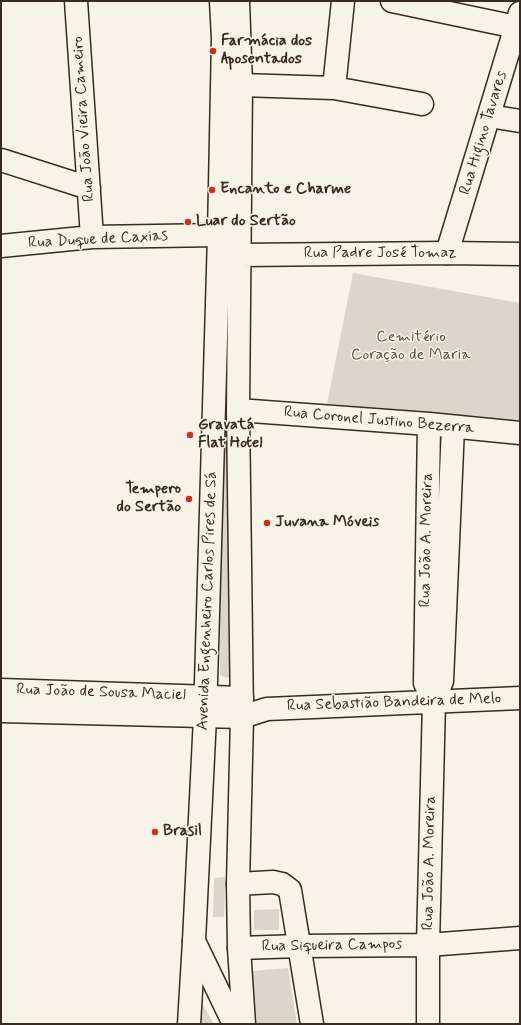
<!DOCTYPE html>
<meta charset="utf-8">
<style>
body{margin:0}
#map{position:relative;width:521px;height:1025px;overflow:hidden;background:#f7f3e8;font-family:Mynerve,sans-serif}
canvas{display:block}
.frame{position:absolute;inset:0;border:2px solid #3b2a1e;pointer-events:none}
</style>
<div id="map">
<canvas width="521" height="1025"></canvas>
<div class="frame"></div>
</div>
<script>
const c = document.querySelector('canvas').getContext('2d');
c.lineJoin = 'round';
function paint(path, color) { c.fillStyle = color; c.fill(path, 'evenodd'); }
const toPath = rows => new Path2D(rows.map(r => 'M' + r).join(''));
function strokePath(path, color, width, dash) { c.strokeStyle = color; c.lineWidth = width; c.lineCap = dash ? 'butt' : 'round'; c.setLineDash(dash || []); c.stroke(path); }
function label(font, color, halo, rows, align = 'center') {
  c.font = font + ' Mynerve,sans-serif'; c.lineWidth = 3; c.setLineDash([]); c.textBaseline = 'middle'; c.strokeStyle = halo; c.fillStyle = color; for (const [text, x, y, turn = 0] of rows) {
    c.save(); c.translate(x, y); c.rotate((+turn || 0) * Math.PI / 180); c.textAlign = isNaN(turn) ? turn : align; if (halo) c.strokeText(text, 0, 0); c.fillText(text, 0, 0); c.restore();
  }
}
const green = toPath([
 [228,257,233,674,230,677,226,678,220,675,222,403],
 [353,273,520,303,520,421,327,404],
 [225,877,224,917,213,917,214,878],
 [279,909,279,930,254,930,254,910],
 [288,968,297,1024,255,1024,252,1018,253,971],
 [202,1003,214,1024,200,1024]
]);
const street = toPath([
 [76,1,92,237],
 [392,1,516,27],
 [241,85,334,88,422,104],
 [334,88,343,1],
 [489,116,520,121],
 [1,160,89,188],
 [1,246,92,237,219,235],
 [447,253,520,13],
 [238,410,429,424,520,433],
 [429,424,425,683,434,701],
 [242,717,267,709,520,698],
 [238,884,273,882,282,884,290,890,312,1024],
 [239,948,300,946,428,945,520,938],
 [189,1024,194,941],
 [428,1024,428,945,434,701,442,681,453,427]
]);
const secondary = toPath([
 [1,690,242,698],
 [1,711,242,717]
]);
const primary = toPath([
 [221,1,223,39,219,235,205,717,194,941,234,1024],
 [238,1,241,85,238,410,242,717,238,884,239,948,244,1024],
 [240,255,447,253,520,254]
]);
const markers = [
 [213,51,4,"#c8321e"],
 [212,190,4,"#c8321e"],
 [188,222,4,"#c8321e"],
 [190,435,4,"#c8321e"],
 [189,499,4,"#c8321e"],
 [267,523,4,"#c8321e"],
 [155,832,4,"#c8321e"]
];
const poiNames = [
 ["Farmácia dos",221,42],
 ["Aposentados",221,60],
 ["Encanto e Charme",220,190],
 ["Luar do Sertão",196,222],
 ["Gravatá",198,426],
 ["Flat Hotel",198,444],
 ["Tempero",181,490,"right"],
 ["do Sertão",181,508,"right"],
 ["Juvana Móveis",275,523],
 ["Brasil",163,832]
];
const streetNames = [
 ["Rua Joāo Vieira Cameiro",84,119,-94],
 ["Rua Higino Tavares",484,133,-73],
 ["Rua Duque de Caxias",98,240,-3],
 ["Rua Padre José Tomaz",380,254],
 ["Rua Coronel Justino Bezerra",379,421,5],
 ["Rua João A. Moreira",427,540,-89],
 ["Avenida Engenheiro Carlos Pires de Sá",208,601,-88],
 ["Rua João de Sousa Maciel",101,693,2],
 ["Rua Sebastião Bandeira de Melo",394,703,-2],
 ["Rua João A. Moreira",430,863,-89],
 ["Rua Siqueira Campos",332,946,-1]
];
const parkNames = [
 ["Cemitério",411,338],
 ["Coração de Maria",411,356]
];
paint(green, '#dbd6cb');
strokePath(street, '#3b2a1e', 25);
strokePath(secondary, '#3b2a1e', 25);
strokePath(primary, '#3b2a1e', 25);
strokePath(street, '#f7f3e8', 22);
strokePath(secondary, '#f7f3e8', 22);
strokePath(primary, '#f7f3e8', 22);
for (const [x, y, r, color] of markers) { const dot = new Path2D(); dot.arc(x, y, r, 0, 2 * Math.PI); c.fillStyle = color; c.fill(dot); strokePath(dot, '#f7f3e8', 1.5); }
label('bold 16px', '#3b2a1e', '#f7f3e8', poiNames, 'left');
label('16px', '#3b2a1e', '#f7f3e8', streetNames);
label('16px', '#5b4c41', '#f7f3e8', parkNames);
</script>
